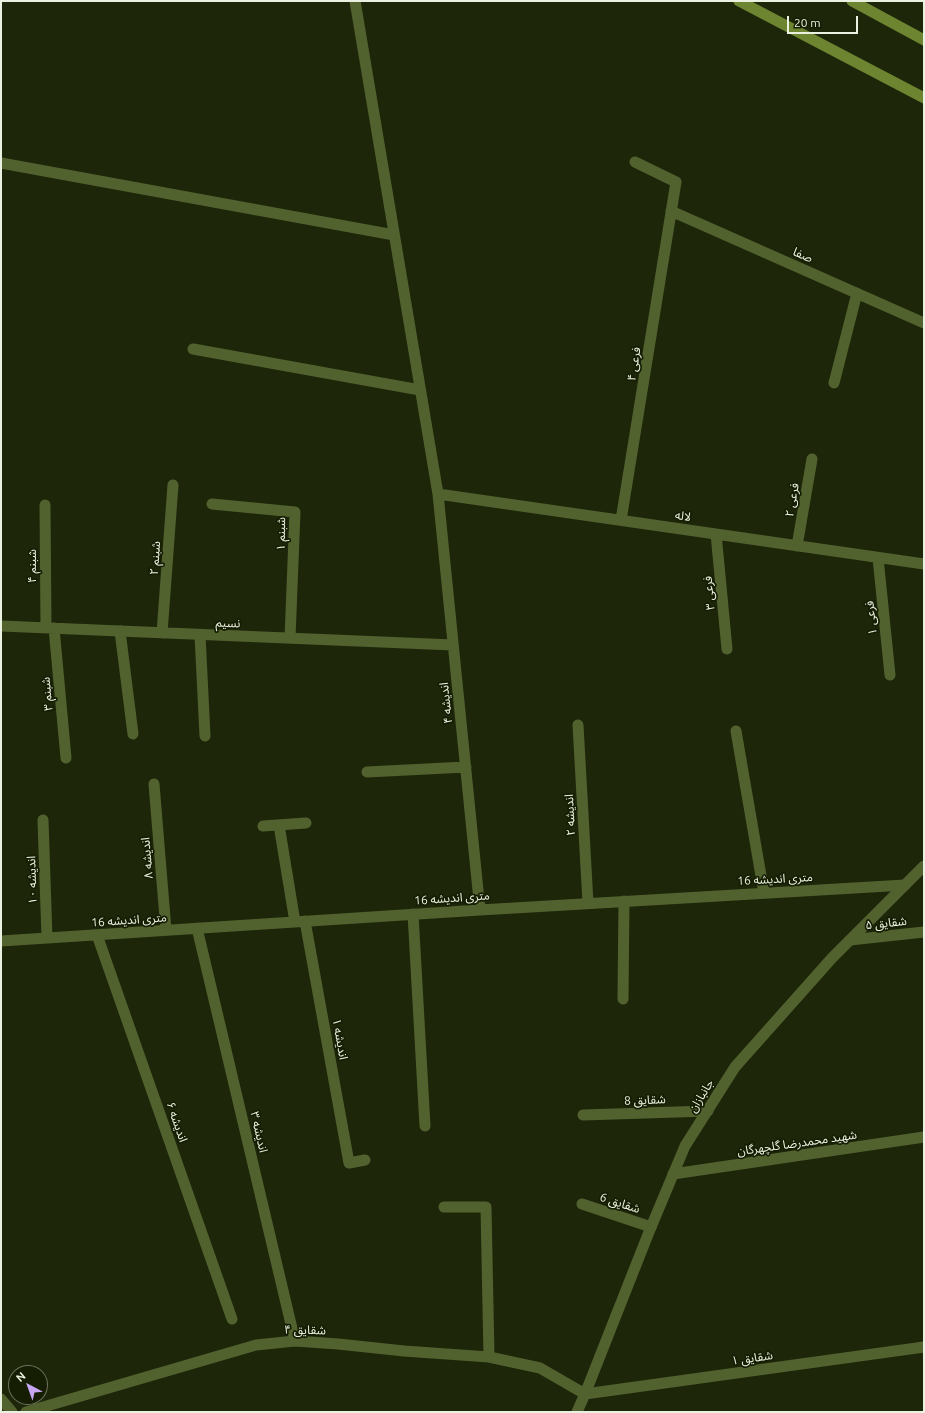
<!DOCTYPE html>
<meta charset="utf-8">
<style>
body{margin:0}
#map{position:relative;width:925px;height:1413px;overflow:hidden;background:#1e260a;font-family:Ubuntu,sans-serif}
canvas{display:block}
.frame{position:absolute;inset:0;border:2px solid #ebf1e0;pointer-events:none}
.north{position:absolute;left:8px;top:1365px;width:40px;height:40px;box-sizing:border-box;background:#151d02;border:1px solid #6b725b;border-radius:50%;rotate:319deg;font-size:11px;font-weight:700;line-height:16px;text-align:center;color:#ebf1e0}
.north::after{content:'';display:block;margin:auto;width:14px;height:18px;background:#c6a6f0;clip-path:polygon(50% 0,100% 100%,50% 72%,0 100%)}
.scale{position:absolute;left:787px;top:16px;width:71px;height:18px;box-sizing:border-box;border:2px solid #ebf1e0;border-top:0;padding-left:5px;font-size:12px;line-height:14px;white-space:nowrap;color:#ebf1e0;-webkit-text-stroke:3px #151d02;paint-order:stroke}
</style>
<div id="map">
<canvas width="925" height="1413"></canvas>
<div class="frame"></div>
<div class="north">N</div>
<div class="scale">20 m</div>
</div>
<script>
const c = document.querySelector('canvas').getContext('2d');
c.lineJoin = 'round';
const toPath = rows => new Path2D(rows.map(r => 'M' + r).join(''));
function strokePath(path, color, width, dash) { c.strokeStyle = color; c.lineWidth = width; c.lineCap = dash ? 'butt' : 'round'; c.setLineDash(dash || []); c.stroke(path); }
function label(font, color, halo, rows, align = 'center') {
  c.font = font + ' Ubuntu,"Noto Sans Arabic",sans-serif'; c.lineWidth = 3.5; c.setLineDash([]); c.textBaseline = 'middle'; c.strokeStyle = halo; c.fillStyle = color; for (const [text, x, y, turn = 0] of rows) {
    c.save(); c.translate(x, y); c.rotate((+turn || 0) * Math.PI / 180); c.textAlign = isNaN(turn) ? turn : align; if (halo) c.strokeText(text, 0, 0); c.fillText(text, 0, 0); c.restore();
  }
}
const service = toPath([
 [120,631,133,734],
 [200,635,205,736]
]);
const minor = toPath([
 [355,1,438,494,480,910],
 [1,163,394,235],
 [671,211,924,323],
 [193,349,420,390],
 [834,383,857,293],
 [438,494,924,564],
 [212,504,295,512,290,638],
 [45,505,46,628],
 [621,520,676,182,635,162],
 [716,534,727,649],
 [797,546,812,459],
 [878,558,890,675],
 [1,626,453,645],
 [54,628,66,758],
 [162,633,173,485],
 [578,725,588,903],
 [736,731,764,893],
 [367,772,466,767],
 [154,784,166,930],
 [43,820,47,938],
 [279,825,295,922],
 [263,826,306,823],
 [413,914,425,1126],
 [305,921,349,1163,365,1160],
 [197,928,295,1341],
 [97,935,232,1319],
 [850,940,924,932],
 [1,941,480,910,905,885],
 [623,999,624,901],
 [583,1115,708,1111],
 [673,1174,924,1137],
 [582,1204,651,1227],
 [444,1207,486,1207,489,1357],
 [585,1394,924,1347],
 [26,1412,256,1345,295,1341,338,1344,404,1351,489,1357,540,1368,585,1394],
 [577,1412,585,1394]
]);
const tertiary = toPath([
 [585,1394,649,1232,685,1146,735,1067,832,958,924,866],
 [1,1399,12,1412]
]);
const secondary = toPath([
 [739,1,924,98],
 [852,1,924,40]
]);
const streetNames = [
 ["صفا",803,255,24],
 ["فرعی ۴",634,364,-81],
 ["فرعی ۲",792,500,-80],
 ["لاله",683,516,8],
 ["شبنم ۱",281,534,-89],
 ["شبنم ۲",155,558,-86],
 ["شبنم ۴",32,566,-90],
 ["فرعی ۳",709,593,-95],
 ["فرعی ۱",871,618,-96],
 ["نسیم",228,623,2],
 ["شبنم ۳",47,694,-95],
 ["اندیشه ۴",446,703,-96],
 ["اندیشه ۲",570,815,-93],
 ["اندیشه ۸",147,858,-95],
 ["16 متری اندیشه",775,879,-3],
 ["اندیشه ۱۰",32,880,-92],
 ["16 متری اندیشه",452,898,-4],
 ["16 متری اندیشه",129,920,-4],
 ["شقایق ۵",886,923,-6],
 ["اندیشه ۱",340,1039,80],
 ["جانبازان",701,1096,-58],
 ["شقایق 8",645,1100,-2],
 ["اندیشه ۶",177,1122,71],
 ["اندیشه ۳",259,1132,77],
 ["شهید محمدرضا گلچهرگان",797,1143,-8],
 ["شقایق 6",620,1203,18],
 ["شقایق ۴",305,1330,1],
 ["شقایق ۱",752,1358,-8]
];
strokePath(service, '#52622f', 11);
strokePath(minor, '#52622f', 11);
strokePath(tertiary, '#52622f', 11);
strokePath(secondary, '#6d8530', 11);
label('12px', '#ebf1e0', '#151d02', streetNames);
</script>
